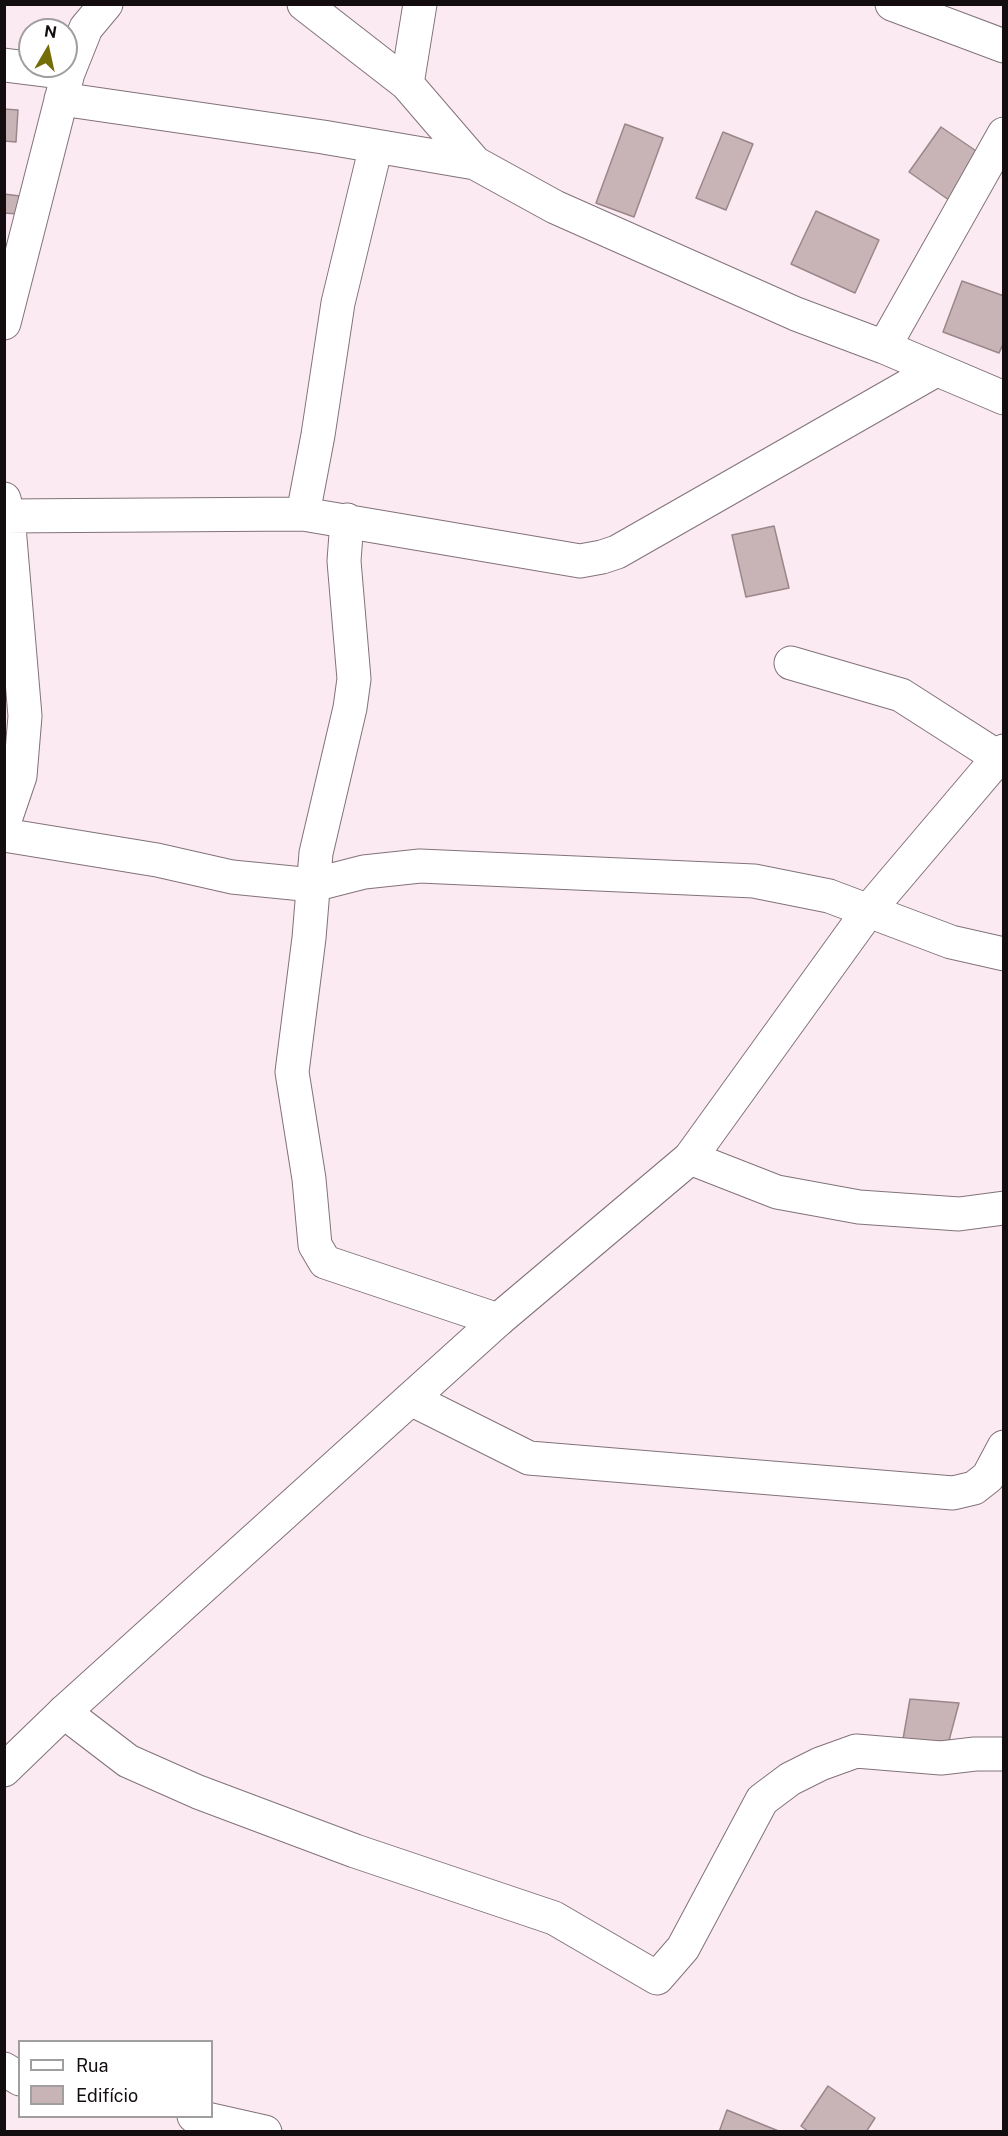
<!DOCTYPE html>
<meta charset="utf-8">
<style>
body{margin:0}
#map{position:relative;width:1008px;height:2136px;overflow:hidden;background:#fceaf3;font-family:"Public Sans",sans-serif}
canvas{display:block}
.frame{position:absolute;inset:0;border:6px solid #130d10;pointer-events:none}
.legend{position:absolute;left:18px;top:2040px;width:195px;height:78px;box-sizing:border-box;background:#fff;border:2px solid #a19e9f;margin:0;padding:8px 10px;list-style:none;font-size:18px;color:#130d10}
.legend li{display:flex;align-items:center;gap:12px;height:30px}
.legend b{width:30px;border:2px solid #a19e9f}
.north{position:absolute;left:18px;top:18px;width:60px;height:60px;box-sizing:border-box;background:#fff;border:2px solid #a19e9f;border-radius:50%;rotate:9deg;font-size:16px;font-weight:700;line-height:24px;text-align:center;color:#130d10}
.north::after{content:'';display:block;margin:auto;width:21px;height:27px;background:#736d0a;clip-path:polygon(50% 0,100% 100%,50% 72%,0 100%)}
</style>
<div id="map">
<canvas width="1008" height="2136"></canvas>
<div class="frame"></div>
<ul class="legend">
<li><b style="height:8px;background:#fff"></b>Rua</li>
<li><b style="height:16px;background:#c8b3b6"></b>Edifício</li>
</ul>
<div class="north">N</div>
</div>
<script>
const c = document.querySelector('canvas').getContext('2d');
c.lineJoin = 'round';
function paint(path, color) { c.fillStyle = color; c.fill(path, 'evenodd'); }
const toPath = rows => new Path2D(rows.map(r => 'M' + r).join(''));
function strokePath(path, color, width, dash) { c.strokeStyle = color; c.lineWidth = width; c.lineCap = dash ? 'butt' : 'round'; c.setLineDash(dash || []); c.stroke(path); }
const building = toPath([
 [4,109,18,110,16,142,4,141,4,109],
 [625,124,663,138,634,217,596,203,625,124],
 [941,127,988,159,956,205,909,172,941,127],
 [723,132,753,144,726,210,696,198,723,132],
 [4,194,20,196,18,214,4,213,4,194],
 [816,211,879,240,855,293,791,264,816,211],
 [962,281,1004,296,1004,342,999,353,943,332,962,281],
 [774,526,789,588,746,597,732,535,774,526],
 [910,1699,959,1703,947,1748,902,1745,910,1699],
 [828,2086,875,2118,866,2132,809,2132,801,2126,828,2086],
 [727,2110,781,2132,719,2132,727,2110]
]);
const minor = toPath([
 [304,4,407,84,475,163,555,207,796,314,884,347,1004,398],
 [892,4,1004,46],
 [4,65,68,73],
 [407,84,420,4],
 [61,99,323,137,475,163],
 [4,323,68,73,86,28,106,4],
 [884,347,1004,134],
 [4,499,8,515,25,716,20,776,4,823],
 [303,514,318,435,338,303,376,146],
 [4,516,303,514,580,561,602,557,617,552,936,370],
 [347,520,344,561,354,679,350,708,316,853,309,938,292,1072,309,1179,315,1245,325,1262,498,1320],
 [791,663,901,695,1004,761],
 [4,835,157,860,232,877,313,885,364,872,420,866,754,881,829,896,951,942,1004,954],
 [690,1158,777,1192,859,1207,959,1214,1004,1208],
 [411,1399,529,1458,953,1493,974,1488,988,1477,1004,1447],
 [64,1712,128,1761,198,1792,355,1851,554,1918,657,1978,683,1948,762,1800,790,1779,820,1764,856,1751,941,1758,975,1754,1004,1754],
 [4,2069,20,2079],
 [194,2116,265,2132]
]);
const tertiary = toPath([
 [4,1770,64,1712,498,1320,690,1158,869,910,1004,751]
]);
paint(building, '#c8b3b6');
strokePath(building, '#9a878a', 1.5);
strokePath(minor, '#82727a', 35);
strokePath(tertiary, '#82727a', 35);
strokePath(minor, '#fff', 33);
strokePath(tertiary, '#fff', 33);
</script>
